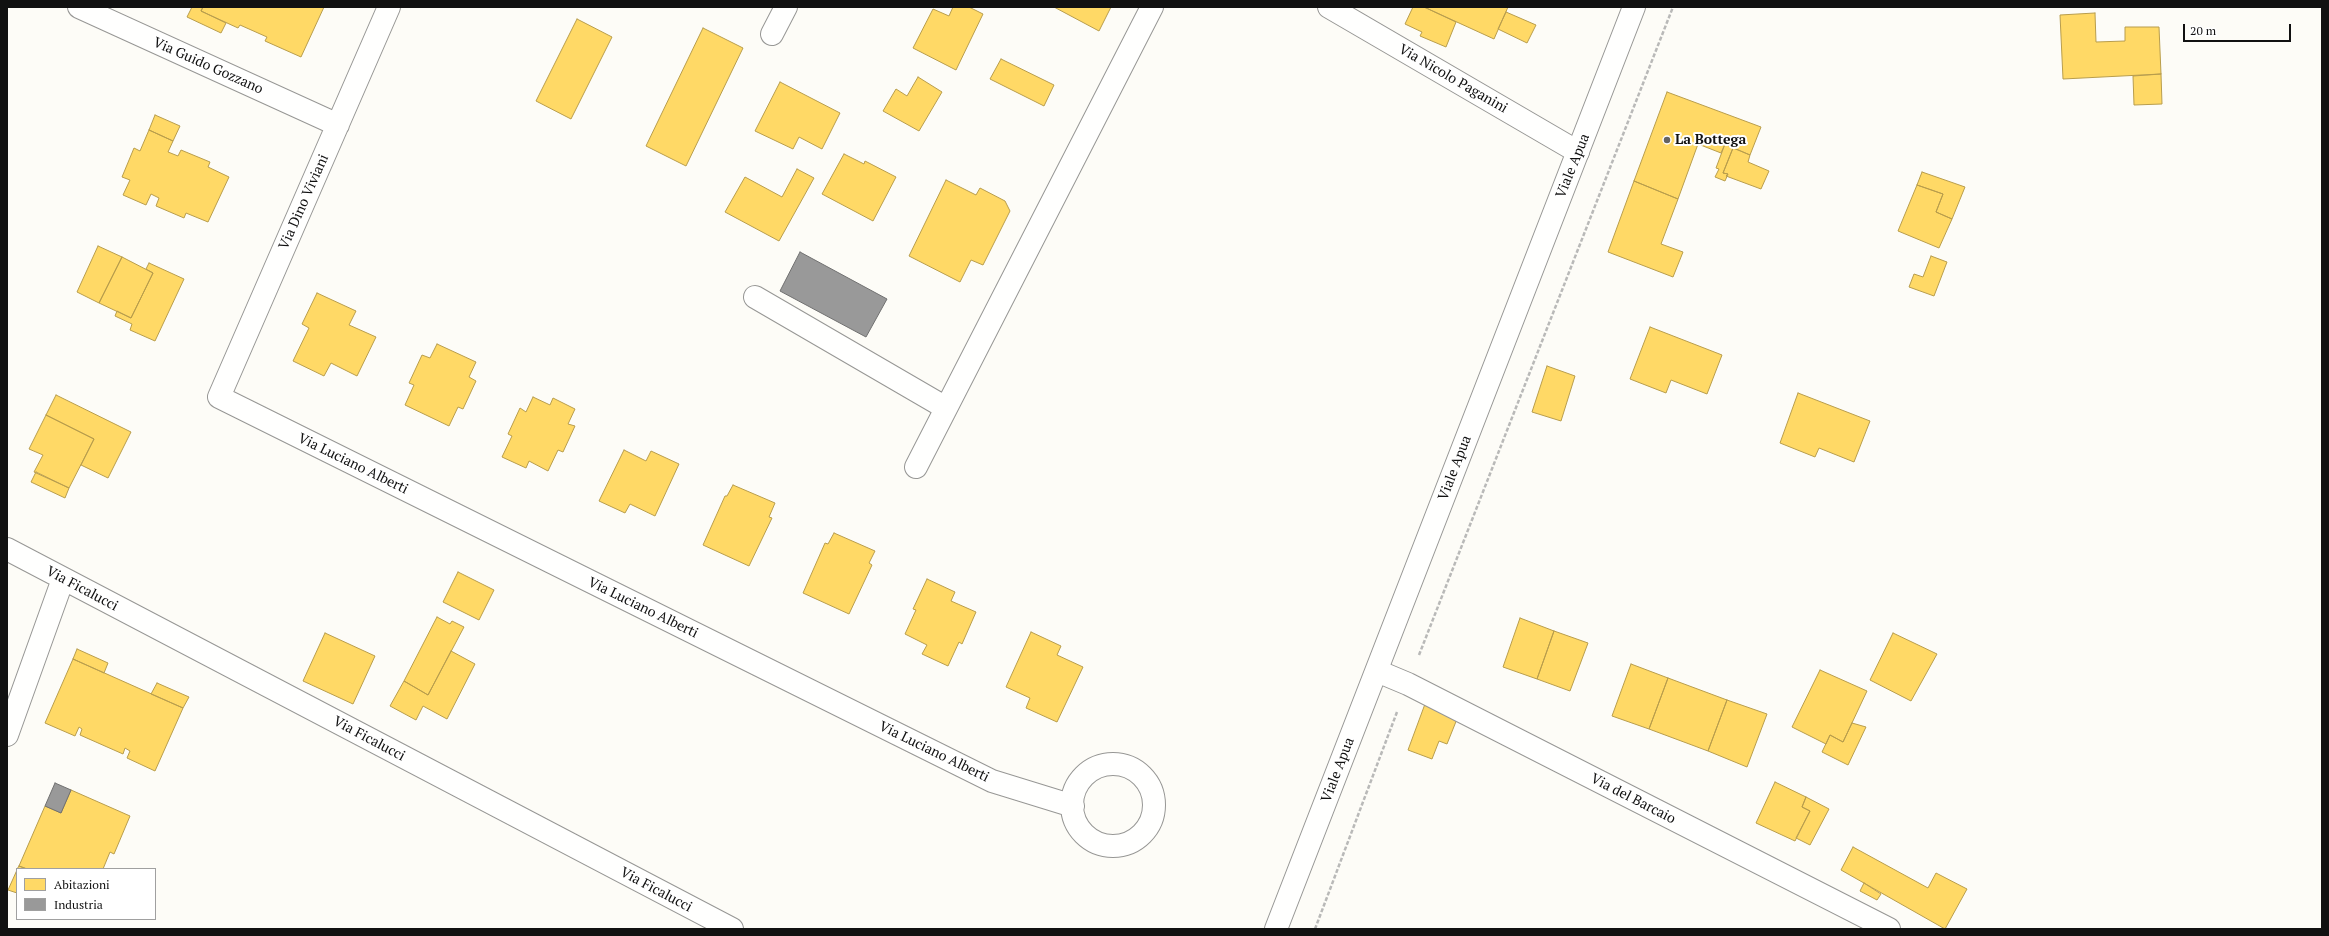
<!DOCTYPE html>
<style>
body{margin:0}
#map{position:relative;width:2329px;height:936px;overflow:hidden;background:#fdfcf7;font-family:"PT Serif",serif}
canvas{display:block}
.frame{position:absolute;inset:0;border:8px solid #111;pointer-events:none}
.legend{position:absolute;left:16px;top:868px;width:140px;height:52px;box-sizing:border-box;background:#fff;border:1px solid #a0a0a0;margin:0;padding:5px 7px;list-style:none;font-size:12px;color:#111}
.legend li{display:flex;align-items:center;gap:8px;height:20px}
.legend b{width:20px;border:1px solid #a0a0a0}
.scale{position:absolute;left:2183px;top:24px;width:108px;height:18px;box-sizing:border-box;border:2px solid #111;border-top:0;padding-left:5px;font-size:12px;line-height:14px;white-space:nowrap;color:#111;-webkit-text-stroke:3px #fff;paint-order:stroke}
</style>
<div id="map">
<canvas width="2329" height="936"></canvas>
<div class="frame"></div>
<ul class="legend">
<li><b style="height:11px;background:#ffd966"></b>Abitazioni</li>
<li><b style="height:11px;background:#999"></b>Industria</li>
</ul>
<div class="scale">20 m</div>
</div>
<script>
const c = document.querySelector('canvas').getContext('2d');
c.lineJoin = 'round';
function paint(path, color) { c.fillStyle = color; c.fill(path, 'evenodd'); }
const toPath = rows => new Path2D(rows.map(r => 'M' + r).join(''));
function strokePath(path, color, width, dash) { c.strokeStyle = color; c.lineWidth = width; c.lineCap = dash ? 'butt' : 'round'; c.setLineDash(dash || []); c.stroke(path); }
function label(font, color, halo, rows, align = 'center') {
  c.font = font + ' "PT Serif",serif'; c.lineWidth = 4; c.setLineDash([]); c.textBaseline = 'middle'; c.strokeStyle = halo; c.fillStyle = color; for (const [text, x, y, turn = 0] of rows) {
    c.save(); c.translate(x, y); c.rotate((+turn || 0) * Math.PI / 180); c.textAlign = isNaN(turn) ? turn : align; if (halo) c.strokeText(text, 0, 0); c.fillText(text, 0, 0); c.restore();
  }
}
const homes = toPath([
 [192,7,203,7,201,11,226,23,221,33,187,17,192,7],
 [203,7,324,7,301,57,265,41,267,37,240,25,238,28,201,11,203,7],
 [953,7,969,7,983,14,956,70,913,48,933,9,949,16,953,7],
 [1054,7,1111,7,1099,31,1054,7],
 [1413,7,1424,7,1456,22,1446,47,1420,36,1422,32,1405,24,1413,7],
 [1424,7,1508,7,1494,39,1424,7],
 [1506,12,1536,25,1527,43,1498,29,1506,12],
 [2095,13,2096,42,2125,41,2125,27,2159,27,2161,74,2063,79,2060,15,2095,13],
 [577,19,612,37,571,119,536,101,577,19],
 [703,28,743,48,686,166,646,146,703,28],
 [1001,59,1054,85,1044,106,990,79,1001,59],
 [2161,74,2162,104,2134,105,2133,76,2161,74],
 [918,77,942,92,919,131,883,111,896,89,907,96,918,77],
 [780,82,840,113,822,149,799,137,793,149,755,131,780,82],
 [1667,92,1761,127,1750,155,1725,144,1721,153,1698,144,1678,199,1634,181,1667,92],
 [155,115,180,126,173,141,149,130,155,115],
 [149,130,173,141,168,152,178,156,181,150,210,162,208,167,229,177,208,222,186,213,184,218,156,206,159,198,151,194,146,205,123,195,130,180,122,177,134,148,140,151,149,130],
 [1725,144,1733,148,1723,173,1728,174,1725,181,1715,177,1719,169,1716,168,1725,144],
 [1733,148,1750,155,1748,162,1769,171,1761,189,1726,176,1728,174,1723,173,1733,148],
 [844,154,864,164,865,161,896,177,873,221,822,194,844,154],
 [797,169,814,178,779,241,725,212,745,177,782,197,797,169],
 [1922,172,1965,187,1952,219,1936,212,1943,194,1917,185,1922,172],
 [946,180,976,195,980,188,1005,201,1010,211,983,265,971,260,960,282,909,256,946,180],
 [1634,181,1678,199,1661,244,1683,252,1673,277,1608,252,1634,181],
 [1917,185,1943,194,1936,212,1952,219,1939,248,1898,231,1917,185],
 [98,246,122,257,99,303,77,292,98,246],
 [1931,256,1947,262,1934,296,1909,287,1914,274,1923,277,1931,256],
 [122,257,153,273,131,318,99,303,122,257],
 [149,263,184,279,155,341,130,330,132,324,115,316,117,311,131,318,153,273,146,269,149,263],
 [317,293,356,311,349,325,376,337,357,376,331,363,324,376,293,361,309,328,302,324,317,293],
 [1650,327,1722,355,1707,394,1671,380,1666,393,1630,379,1650,327],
 [437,344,476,362,469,377,476,381,463,409,458,407,449,426,405,405,414,385,409,383,422,355,430,358,437,344],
 [1547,366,1575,376,1561,421,1532,412,1547,366],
 [1798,393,1870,421,1854,462,1819,448,1815,457,1780,443,1798,393],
 [56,395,131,432,108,478,81,465,94,439,46,415,56,395],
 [533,397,550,405,553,398,575,409,568,424,575,426,563,452,558,450,548,471,529,461,526,468,502,457,512,436,508,434,520,408,526,412,533,397],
 [46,415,94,439,69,488,34,472,43,455,29,449,46,415],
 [624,450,646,461,651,451,679,464,655,516,630,504,625,513,599,501,624,450],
 [36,472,69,488,65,498,31,482,36,472],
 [733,485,775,503,769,517,772,518,749,566,703,545,725,496,727,496,733,485],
 [834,533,875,551,869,563,872,565,849,614,803,593,825,543,828,544,834,533],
 [458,572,494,590,479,620,443,602,458,572],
 [927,579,955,592,951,601,976,612,962,644,959,642,948,666,922,654,927,645,905,634,916,610,913,609,927,579],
 [437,617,450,624,452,621,464,627,428,695,404,681,437,617],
 [1520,618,1554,631,1537,679,1503,667,1520,618],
 [1554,631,1588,643,1570,691,1537,679,1554,631],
 [1031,632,1061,646,1057,655,1083,667,1057,722,1026,708,1030,698,1006,687,1031,632],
 [325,633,375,656,353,704,303,681,325,633],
 [1893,633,1937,654,1911,701,1870,680,1893,633],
 [77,649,108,663,104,673,73,659,77,649],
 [451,651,475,664,447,719,423,706,416,720,390,706,404,681,428,695,451,651],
 [73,659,183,708,155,771,127,758,130,751,125,748,123,754,80,735,82,729,79,727,75,736,45,723,73,659],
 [1631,664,1668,678,1649,729,1612,716,1631,664],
 [1820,670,1867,691,1843,742,1830,735,1826,744,1792,727,1820,670],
 [1668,678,1727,700,1708,751,1649,729,1668,678],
 [157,683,189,697,183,708,151,694,157,683],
 [1727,700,1767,714,1747,767,1708,751,1727,700],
 [1425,704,1457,719,1447,744,1439,741,1432,759,1408,750,1425,704],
 [1852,723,1866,727,1848,765,1822,752,1830,735,1843,742,1852,723],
 [1775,782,1806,797,1802,807,1810,811,1795,841,1756,823,1775,782],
 [71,790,130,816,114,854,110,852,103,869,27,869,19,866,45,806,61,813,71,790],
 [1806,797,1829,809,1810,845,1796,838,1810,811,1802,807,1806,797],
 [1853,847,1928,888,1936,873,1967,889,1945,929,1841,870,1853,847],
 [19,866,27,869,17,869,19,866],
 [17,870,17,893,8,890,17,870],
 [1864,883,1881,894,1877,900,1860,891,1864,883]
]);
const industry = toPath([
 [800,252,887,299,866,337,780,291,800,252],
 [55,783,71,790,61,813,45,806,55,783]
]);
const path = toPath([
 [1419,655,1673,7],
 [1315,929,1397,712]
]);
const minor = toPath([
 [79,7,338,125],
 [389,7,219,397,992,781,1073,806],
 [1329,7,1578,152],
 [772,34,786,7],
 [755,297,946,408],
 [916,467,1152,7],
 [7,549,732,929],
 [1377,671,1408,684,1889,929],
 [7,735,63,579],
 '1072 805a41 41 0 1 1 82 0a41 41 0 1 1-82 0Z'
]);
const tertiary = toPath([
 [1276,929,1634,7]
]);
const markers = [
 [1667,140,4,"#646362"]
];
const streetNames = [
 ["Via Guido Gozzano",208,66,24],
 ["Via Nicolo Paganini",1453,79,30],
 ["Viale Apua",1573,166,-68],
 ["Via Dino Viviani",304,202,-66],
 ["Via Luciano Alberti",353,464,26],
 ["Viale Apua",1455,468,-69],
 ["Via Ficalucci",82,589,28],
 ["Via Luciano Alberti",643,608,26],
 ["Via Ficalucci",369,739,28],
 ["Via Luciano Alberti",934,752,26],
 ["Viale Apua",1338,770,-69],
 ["Via del Barcaio",1633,799,27],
 ["Via Ficalucci",656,890,28]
];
const poiNames = [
 ["La Bottega",1675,140]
];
paint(homes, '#ffd966');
strokePath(homes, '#b89d4c', 1);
paint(industry, '#999');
strokePath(industry, '#707070', 1);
strokePath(minor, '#979795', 24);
strokePath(tertiary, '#979795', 24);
strokePath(path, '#b9b9b8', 2.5, [4, 2]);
strokePath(minor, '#fffffe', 22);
strokePath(tertiary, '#fffffe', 22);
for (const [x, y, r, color] of markers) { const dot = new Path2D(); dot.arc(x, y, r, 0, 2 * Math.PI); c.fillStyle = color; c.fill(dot); strokePath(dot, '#fff', 1.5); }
label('14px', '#111', '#fff', streetNames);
label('bold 14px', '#111', '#fff', poiNames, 'left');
</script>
